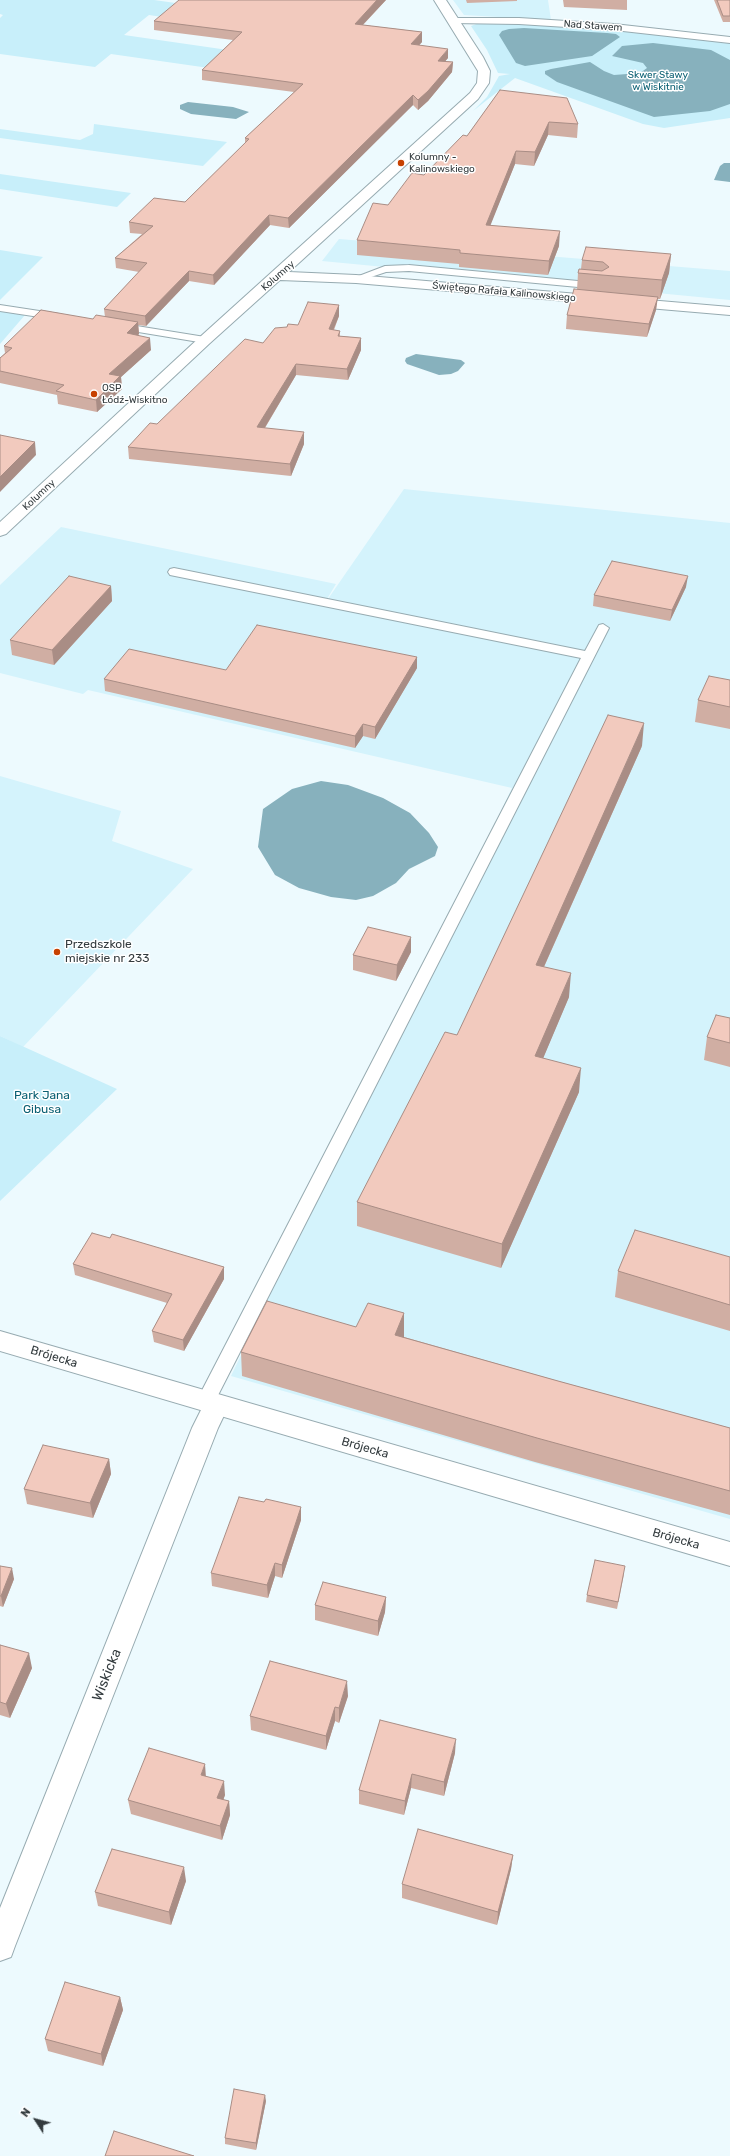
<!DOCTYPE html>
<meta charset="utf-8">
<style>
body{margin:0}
#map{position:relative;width:730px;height:2156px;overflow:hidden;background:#edfafe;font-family:Rubik,sans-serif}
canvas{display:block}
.north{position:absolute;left:16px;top:2100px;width:40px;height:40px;-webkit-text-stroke:3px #fff;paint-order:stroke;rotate:306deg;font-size:11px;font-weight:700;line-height:16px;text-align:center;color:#333b3e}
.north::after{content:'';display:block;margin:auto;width:14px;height:18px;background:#333b3e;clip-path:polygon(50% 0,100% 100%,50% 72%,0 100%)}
</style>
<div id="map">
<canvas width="730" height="2156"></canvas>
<div class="north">N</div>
</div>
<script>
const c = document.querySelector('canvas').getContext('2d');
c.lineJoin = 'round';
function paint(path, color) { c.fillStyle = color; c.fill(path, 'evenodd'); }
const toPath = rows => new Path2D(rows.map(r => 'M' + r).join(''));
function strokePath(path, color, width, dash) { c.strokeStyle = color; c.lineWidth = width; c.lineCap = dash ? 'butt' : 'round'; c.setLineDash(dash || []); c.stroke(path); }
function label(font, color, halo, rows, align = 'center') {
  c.font = font + ' Rubik,sans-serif'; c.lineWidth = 3; c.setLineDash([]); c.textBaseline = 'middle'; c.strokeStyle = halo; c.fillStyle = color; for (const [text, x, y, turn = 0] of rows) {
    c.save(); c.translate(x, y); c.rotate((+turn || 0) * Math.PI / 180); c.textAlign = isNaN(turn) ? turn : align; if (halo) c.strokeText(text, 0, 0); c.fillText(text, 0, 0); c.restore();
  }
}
const built = toPath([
 [453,0,548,0,551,20,464,15],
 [339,239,730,271,730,300,322,261],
 [404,489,730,523,730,1519,231,1376,512,788,88,690,83,694,0,673,0,585,61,527,336,584,321,609],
 [0,776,121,811,112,841,193,869,23,1047,0,1036]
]);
const green = toPath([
 [0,0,154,0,305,21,291,36,149,15,124,35,228,50,209,68,111,54,95,67,0,54,0,18,3,15,0,14],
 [482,22,605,28,730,42,730,118,664,128,643,124,515,78,473,111,487,97,499,76,510,74,498,73,487,50,471,26],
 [94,124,227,142,203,166,0,138,0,129,80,140,93,134],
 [0,174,131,193,117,207,0,189],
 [0,250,43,257,0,300],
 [0,310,25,315,0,344],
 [0,1036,117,1089,0,1201]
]);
const water = toPath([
 [524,28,607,33,616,34,620,37,592,56,525,66,516,63,499,35,502,31,509,29],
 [653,43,711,50,730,60,730,104,710,111,654,117,557,82,545,74,545,71,551,69,590,62,604,71,614,75,640,73,647,68,643,63,612,56,622,46],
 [188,102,233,107,249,112,236,119,191,114,180,109,180,105],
 [724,163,730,163,730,182,714,180,720,166],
 [416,354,461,360,465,363,458,371,451,374,439,375,407,364,405,361,406,358],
 [321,781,348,785,383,798,410,813,429,833,438,847,435,856,409,869,396,883,373,896,356,900,331,897,299,888,275,875,258,847,263,809,292,789]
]);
const lane = toPath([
 [409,265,599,283,604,286,599,289,409,271,386,272,356,282,351,279,385,266,409,265],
 [0,305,59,314,64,317,59,320,0,311,0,305],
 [118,323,205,337,210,340,205,343,114,328,113,326,118,323],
 [174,568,585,651,599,625,603,624,609,628,212,1407,205,1409,198,1407,196,1402,581,658,170,575,168,572,170,569,174,568]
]);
const street = toPath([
 [455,18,519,18,614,24,730,37,730,43,614,30,519,24,451,23,449,21,451,19,455,18],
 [216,1395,225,1398,229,1405,218,1428,15,1946,11,1957,0,1961,0,1908,192,1428,207,1398,216,1395]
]);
const secondary = toPath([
 [434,0,446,0,483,57,490,71,489,83,478,99,289,272,356,275,730,307,730,315,356,283,280,280,210,343,6,534,0,536,0,522,200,337,470,93,477,83,478,71,434,0],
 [0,1331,730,1542,730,1566,0,1351,0,1331]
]);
const wall = toPath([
 [386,0,363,25,422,32,422,42,419,45,448,58,445,61,453,62,452,72,428,101,418,110,413,105,289,228,270,225,214,285,189,281,146,326,138,325,139,334,138,335,151,350,121,377,122,389,97,412,58,404,57,395,0,383,0,358,5,353,4,346,93,319,105,317,104,309,139,272,116,268,115,258,142,234,130,233,129,222,185,202,245,143,245,138,294,92,202,80,202,70,233,40,154,30,154,21],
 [466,0,517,0,517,1,467,3],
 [563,0,627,0,627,10,564,7],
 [714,0,730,0,730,22,723,22],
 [500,90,578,124,577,138,548,135,534,166,515,164,490,225,559,246,548,275,459,267,459,264,357,255,357,240,388,205,424,175,467,136],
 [671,254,669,273,660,299,657,299,656,310,647,337,566,329,567,315,577,290,578,273,581,269,582,260],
 [339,305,339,316,334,330,340,331,340,336,361,338,361,350,348,380,296,375,265,428,304,444,291,476,129,459,128,447,263,343,287,327,298,325],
 [111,586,112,601,54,665,12,655,10,640],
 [686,587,670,621,593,606,594,595],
 [417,657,417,668,375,739,363,736,355,748,105,691,104,679],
 [730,680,730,729,695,722,698,700],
 [642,746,544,967,569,997,543,1058,579,1092,501,1268,357,1226,357,1202,457,1035],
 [411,937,411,952,396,981,353,970,353,955],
 [730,1018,730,1067,704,1060,707,1037],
 [110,1238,224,1267,224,1279,184,1351,154,1342,152,1331,167,1303,75,1275,73,1264],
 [730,1257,730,1331,615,1297,618,1271],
 [404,1313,404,1337,558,1381,730,1428,730,1515,535,1462,242,1376,241,1352,356,1327],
 [109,1459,111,1474,93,1518,27,1504,24,1489],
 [264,1502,301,1507,301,1520,282,1578,275,1576,268,1598,212,1586,211,1573],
 [0,1566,14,1579,3,1607,0,1606],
 [624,1574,617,1609,586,1602,587,1595],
 [386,1597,385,1612,378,1636,315,1620,315,1605],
 [0,1645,32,1668,10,1718,0,1715],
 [348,1696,339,1723,335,1721,326,1750,251,1730,250,1716],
 [455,1753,444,1796,411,1788,404,1815,359,1804,359,1790],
 [206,1776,225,1795,223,1800,229,1801,230,1815,222,1840,131,1814,128,1800],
 [513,1855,511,1869,497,1925,402,1898,402,1884],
 [186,1881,171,1925,98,1906,95,1892],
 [120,1997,123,2010,103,2066,48,2051,45,2039],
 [266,2101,256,2150,225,2144,225,2138]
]);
const shadedWall = toPath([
 [377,0,386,0,355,33,355,24],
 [422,32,422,42,411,54,411,44],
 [448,49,448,58,438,70,438,61],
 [453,62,452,72,428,101,418,110,418,100],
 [413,95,413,105,289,228,288,218],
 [549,122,548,135,534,166,535,152],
 [516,151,515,164,485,239,486,225],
 [269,215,270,225,214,285,213,275],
 [560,231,559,246,548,275,549,261],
 [671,254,669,273,660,299,662,280],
 [189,271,189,281,146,326,145,316],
 [658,297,656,310,647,337,649,324],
 [339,305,339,316,329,340,329,329],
 [138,322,139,334,128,345,127,333],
 [150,338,151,350,121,377,122,389,97,412,96,400,109,374],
 [361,338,361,350,348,380,347,369],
 [296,364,296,375,258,439,257,427],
 [304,432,304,444,291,476,290,464],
 [35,442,36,455,0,492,0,477],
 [688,576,686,587,670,621,672,610],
 [111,586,112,601,54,665,52,650],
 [417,657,417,668,375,739,375,727],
 [644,723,642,746,534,989,536,965],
 [363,724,363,736,355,748,355,736],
 [411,937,411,952,396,981,397,965],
 [571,973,569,997,534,1080,535,1056],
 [581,1068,579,1092,501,1268,502,1244],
 [224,1267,224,1279,184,1351,183,1340],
 [404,1313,404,1337,395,1359,395,1335],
 [109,1459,111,1474,93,1518,90,1503],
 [301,1507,301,1520,282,1578,282,1565],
 [275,1563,275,1576,268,1598,267,1585],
 [12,1568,14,1579,3,1607,1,1596],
 [386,1597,385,1612,378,1636,378,1621],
 [29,1653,32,1668,10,1718,6,1704],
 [347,1681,348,1696,339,1723,339,1708],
 [335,1707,335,1721,326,1750,326,1736],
 [456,1739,455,1753,444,1796,444,1782],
 [205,1764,206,1778,201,1775],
 [412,1774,411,1788,404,1815,405,1801],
 [224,1781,225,1795,219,1812,217,1798],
 [229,1801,230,1815,222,1840,220,1826],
 [513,1855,511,1869,497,1925,498,1912],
 [184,1867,186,1881,171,1925,169,1912],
 [120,1997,123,2010,103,2066,101,2054],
 [265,2095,266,2101,256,2150,256,2143]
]);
const building = toPath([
 [179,0,377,0,355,24,422,32,411,44,448,49,438,61,453,62,428,91,418,100,413,95,288,218,269,215,213,275,189,271,145,316,104,309,147,263,115,258,153,226,129,222,154,198,185,202,249,139,245,138,303,84,202,70,242,32,154,21,179,0],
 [717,0,730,0,730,16,723,16,717,0],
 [500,90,567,98,578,124,549,122,535,152,516,151,486,225,560,231,549,261,460,253,460,250,357,240,373,203,388,205,412,173,424,175,463,135,467,136,500,90],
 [586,247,671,254,662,280,578,273,579,269,602,271,609,267,603,262,582,260,586,247],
 [574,289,658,297,649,324,567,315,574,289],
 [308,302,339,305,329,329,340,331,338,336,361,338,347,369,296,364,257,427,304,432,290,464,128,447,150,423,157,424,245,339,263,343,275,328,287,327,288,324,298,325,308,302],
 [41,310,93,319,96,315,138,322,127,333,150,338,109,374,120,376,96,400,56,391,64,385,0,371,0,358,12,348,4,346,41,310],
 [0,435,35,442,0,477,0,435],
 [612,561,688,576,672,610,594,595,612,561],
 [69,576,111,586,52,650,10,640,69,576],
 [257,625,417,657,375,727,363,724,355,736,104,679,129,649,226,670,257,625],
 [709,676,730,680,730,707,698,700,709,676],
 [608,715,644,723,536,965,571,973,535,1056,581,1068,502,1244,357,1202,445,1032,457,1035,608,715],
 [368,927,411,937,397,965,353,955,368,927],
 [716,1015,730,1018,730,1043,707,1037,716,1015],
 [635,1230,730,1257,730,1305,618,1271,635,1230],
 [92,1233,110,1238,112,1234,224,1267,183,1340,152,1331,172,1294,73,1264,92,1233],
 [267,1301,356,1327,368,1303,404,1313,395,1335,558,1381,730,1428,730,1491,537,1438,241,1352,267,1301],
 [43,1445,109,1459,90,1503,24,1489,43,1445],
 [239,1497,264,1502,266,1499,301,1507,282,1565,275,1563,267,1585,211,1573,239,1497],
 [595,1560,625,1566,618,1602,587,1595,595,1560],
 [0,1566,12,1568,1,1596,0,1596,0,1566],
 [323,1582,386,1597,378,1621,315,1605,323,1582],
 [0,1645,29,1653,6,1704,0,1702,0,1645],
 [270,1661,347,1681,339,1708,335,1707,326,1736,250,1716,270,1661],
 [380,1720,456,1739,444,1782,412,1774,405,1801,359,1790,380,1720],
 [149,1748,205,1764,201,1775,224,1781,217,1798,229,1801,220,1826,128,1800,149,1748],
 [418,1829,513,1855,498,1912,402,1884,418,1829],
 [112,1849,184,1867,169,1912,95,1892,112,1849],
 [65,1982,120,1997,101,2054,45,2039,65,1982],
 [234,2089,265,2095,256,2143,225,2138,234,2089],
 [114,2131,194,2156,105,2156,114,2131]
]);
const markers = [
 [401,163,4,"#c74101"],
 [94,394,4,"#c74101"],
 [57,952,4,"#c74101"]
];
const farStreetnames = [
 ["Nad Stawem",593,26,4],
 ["Kolumny",278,276,-41],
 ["Świętego Rafała Kalinowskiego",504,292,5],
 ["Kolumny",39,495,-43]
];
const farParknames = [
 ["Skwer Stawy",658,75],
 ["w Wiskitnie",658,87]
];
const farPoinames = [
 ["Kolumny -",409,157],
 ["Kalinowskiego",409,169],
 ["OSP",102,388],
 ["Łódź-Wiskitno",102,400]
];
const poiNames = [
 ["Przedszkole",65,945],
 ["miejskie nr 233",65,959]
];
const parkNames = [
 ["Park Jana",42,1096],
 ["Gibusa",42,1110]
];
const streetNames = [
 ["Brójecka",54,1357,17],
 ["Brójecka",365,1448,16],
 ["Brójecka",676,1539,16]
];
const nearStreetnames = [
 ["Wiskicka",107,1675,-68]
];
paint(built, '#d4f3fc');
paint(green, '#c8effa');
paint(water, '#87b1bd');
strokePath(lane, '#97abb1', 2);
strokePath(street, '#97abb1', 2);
strokePath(secondary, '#97abb1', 2);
paint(lane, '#fff');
paint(street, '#fff');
paint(secondary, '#fff');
paint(wall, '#d0aea3');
paint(shadedWall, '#a98d85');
paint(building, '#f2cabe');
strokePath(building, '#a98d85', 1);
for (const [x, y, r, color] of markers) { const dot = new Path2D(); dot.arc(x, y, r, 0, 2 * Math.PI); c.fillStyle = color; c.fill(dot); strokePath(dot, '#fff', 1.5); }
label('10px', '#333b3e', '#fff', farStreetnames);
label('10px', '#0b6073', '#fff', farParknames);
label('10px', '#333b3e', '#fff', farPoinames, 'left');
label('12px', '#333b3e', '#fff', poiNames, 'left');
label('12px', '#0b6073', '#fff', parkNames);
label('12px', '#333b3e', '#fff', streetNames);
label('14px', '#333b3e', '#fff', nearStreetnames);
</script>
